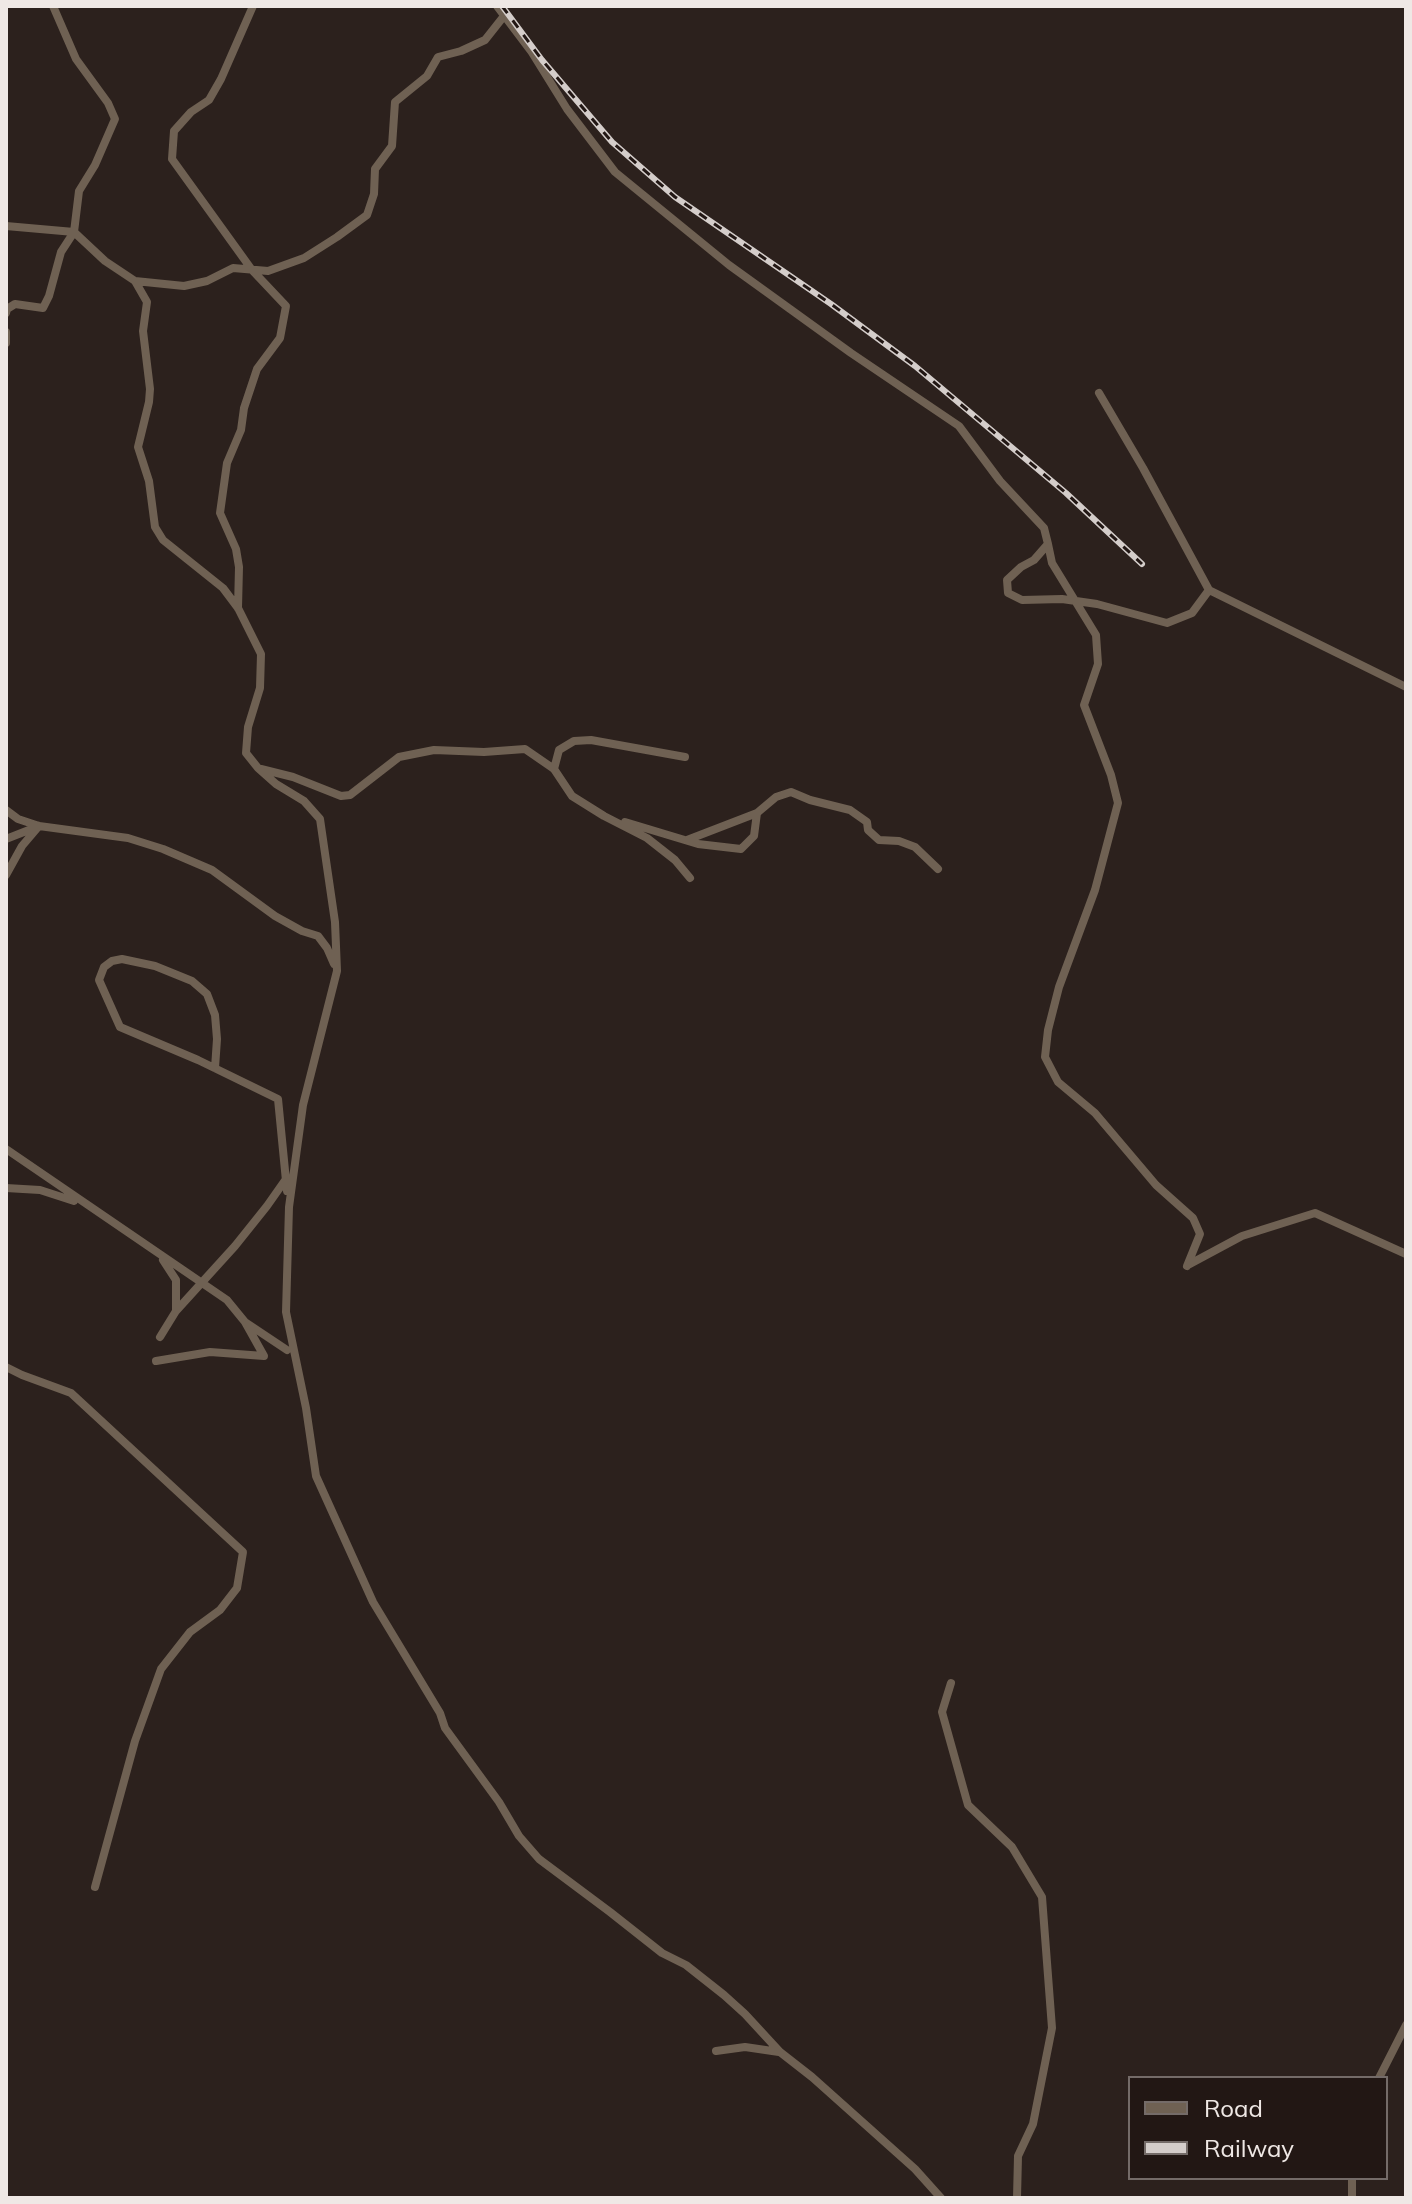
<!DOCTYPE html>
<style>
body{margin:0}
#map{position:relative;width:1412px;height:2204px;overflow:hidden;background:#2c211d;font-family:Mulish,sans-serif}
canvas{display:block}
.frame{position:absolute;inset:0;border:8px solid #efe8e5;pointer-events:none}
.legend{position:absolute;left:1128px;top:2076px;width:260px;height:104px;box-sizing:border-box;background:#221714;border:2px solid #746b68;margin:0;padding:10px 14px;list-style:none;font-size:24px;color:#efe8e5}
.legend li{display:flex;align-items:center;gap:16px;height:40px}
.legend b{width:40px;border:2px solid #746b68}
</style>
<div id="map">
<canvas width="1412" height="2204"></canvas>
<div class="frame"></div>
<ul class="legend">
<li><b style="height:10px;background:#6f6153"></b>Road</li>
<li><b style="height:10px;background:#d4cdca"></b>Railway</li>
</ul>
</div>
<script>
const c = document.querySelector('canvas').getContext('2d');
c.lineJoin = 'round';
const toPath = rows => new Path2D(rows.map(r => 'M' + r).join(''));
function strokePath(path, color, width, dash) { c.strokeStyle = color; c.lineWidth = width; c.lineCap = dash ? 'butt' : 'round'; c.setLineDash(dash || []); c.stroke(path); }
const minor = toPath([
 [53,6,76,59,108,103,115,119,95,165,79,191,74,232,105,261,135,281,147,302,143,331,150,389,149,402,138,447,149,481,155,527,163,540,223,588,238,608,261,654,260,688,248,727,246,753,258,768,276,784,304,801,320,819,335,922,337,971,303,1105,289,1207,286,1312,306,1408,316,1476,373,1602,440,1713,445,1728,499,1802,519,1836,539,1859,610,1912,662,1953,686,1965,724,1995,745,2014,780,2052,812,2077,915,2169,941,2198],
 [497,6,531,51,567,109,615,172,729,265,851,353,959,426,1000,481,1044,528,1048,544,1034,560,1021,567,1007,580,1008,593,1022,600,1062,599,1097,604,1167,623,1192,613,1209,590,1406,687],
 [6,226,74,232,61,252,49,296,43,308,15,304,7,309,6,313],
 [135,281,184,286,207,281,233,268,268,271,304,258,337,237,367,215,374,194,375,169,392,146,395,102,427,76,438,57,461,51,485,40,504,16],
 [6,332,6,343],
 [1099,393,1143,468,1209,590],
 [1048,544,1052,563,1096,635,1098,664,1084,705,1111,775,1118,803,1095,890,1059,987,1048,1030,1045,1057,1058,1082,1095,1113,1156,1185,1193,1218,1200,1234,1187,1266],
 [238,608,239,567,236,549,220,513,227,463,241,430,244,408,257,369,280,338,286,306,252,270,172,159,174,131,191,112,209,100,221,79,253,6],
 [261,769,293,777,341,796,350,795,399,757,434,750,484,752,525,749,554,769,572,796,604,816,647,838,675,860,690,878],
 [554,769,559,750,574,741,591,740,685,757],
 [6,810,18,819,39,826,128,838,163,849,212,870,275,916,302,931,318,936,327,948,334,964],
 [625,822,698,844,741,849,754,836,757,813,776,797,791,792,810,800,850,810,867,822,868,830,879,840,899,841,915,847,938,869],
 [6,839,34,828],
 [687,840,757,813],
 [6,875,22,846,39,826],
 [215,1068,217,1039,215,1015,207,994,192,981,155,966,122,959,112,961,104,967,99,980,120,1027,198,1060,278,1099,287,1191],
 [6,1149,227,1300,245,1322],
 [6,1188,40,1190,74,1201],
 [163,1260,176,1280,176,1310],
 [1188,1265,1242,1236,1315,1213,1406,1254],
 [160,1337,176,1311,235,1246,267,1206,286,1179],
 [156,1361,210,1352,264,1356,245,1322,287,1350],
 [6,1367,22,1375,71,1393,243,1552,237,1588,220,1610,190,1632,161,1669,135,1741,95,1887],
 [951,1683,942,1712,968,1805,1012,1847,1042,1897,1052,2028,1033,2124,1018,2156,1017,2198],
 [716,2051,745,2047,779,2052],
 [1379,2078,1406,2025],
 [1352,2198,1352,2178]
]);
const rail = toPath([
 [502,6,542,60,612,142,675,197,831,304,915,366,1066,493,1142,564]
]);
strokePath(minor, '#6f6153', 8);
strokePath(rail, '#d4cdca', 6);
strokePath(rail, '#221714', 3, [9]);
</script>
